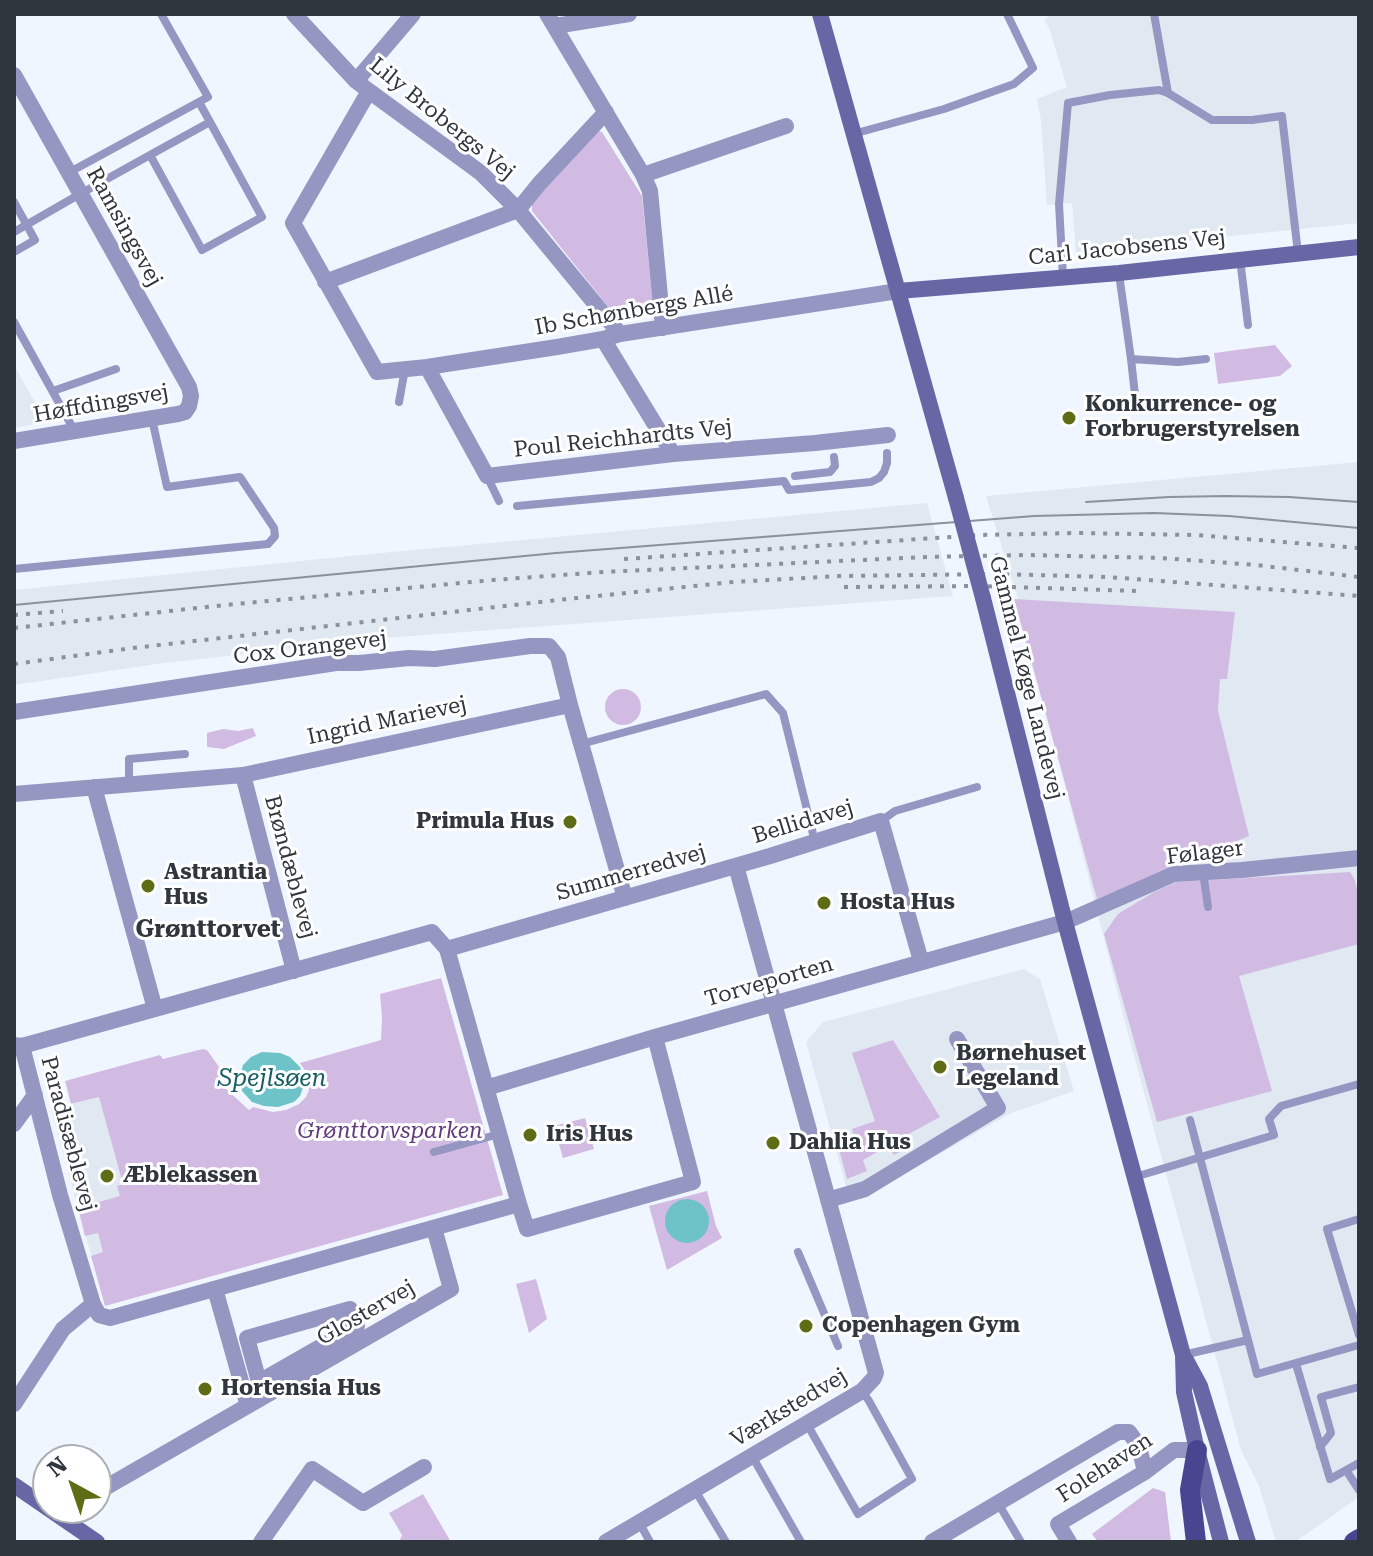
<!DOCTYPE html>
<meta charset="utf-8">
<style>
body{margin:0}
#map{position:relative;width:1373px;height:1556px;overflow:hidden;background:#f0f6ff;font-family:"Roboto Serif",serif}
canvas{display:block}
.frame{position:absolute;inset:0;border:16px solid #30363e;pointer-events:none}
.north{position:absolute;left:32px;top:1444px;width:80px;height:80px;box-sizing:border-box;background:#fff;border:2px solid #acafb2;border-radius:50%;rotate:320deg;font-size:22px;font-weight:700;line-height:32px;text-align:center;color:#30363e}
.north::after{content:'';display:block;margin:auto;width:28px;height:36px;background:#5f6c16;clip-path:polygon(50% 0,100% 100%,50% 72%,0 100%)}
</style>
<div id="map">
<canvas width="1373" height="1556"></canvas>
<div class="frame"></div>
<div class="north">N</div>
</div>
<script>
const c = document.querySelector('canvas').getContext('2d');
c.lineJoin = 'round';
function paint(path, color) { c.fillStyle = color; c.fill(path, 'evenodd'); }
const toPath = rows => new Path2D(rows.map(r => 'M' + r).join(''));
function strokePath(path, color, width, dash) { c.strokeStyle = color; c.lineWidth = width; c.lineCap = dash ? 'butt' : 'round'; c.setLineDash(dash || []); c.stroke(path); }
function label(font, color, halo, rows, align = 'center') {
  c.font = font + ' "Roboto Serif",serif'; c.lineWidth = 6; c.setLineDash([]); c.textBaseline = 'middle'; c.strokeStyle = halo; c.fillStyle = color; for (const [text, x, y, turn = 0] of rows) {
    c.save(); c.translate(x, y); c.rotate((+turn || 0) * Math.PI / 180); c.textAlign = isNaN(turn) ? turn : align; if (halo) c.strokeText(text, 0, 0); c.fillText(text, 0, 0); c.restore();
  }
}
const built = toPath([
 [1052,14,1359,14,1359,223,1076,252,1072,203,1047,205,1041,120,1037,99,1067,87,1049,28,1044,20],
 [14,365,46,422,14,428],
 [1359,462,1359,1497,1295,1542,1276,1542,1259,1486,1241,1450,1127,1030,1018,599,986,496],
 [927,503,953,596,383,638,157,664,14,685,14,590,370,554],
 [1024,969,1040,979,1074,1091,1009,1114,874,1192,850,1200,806,1042,823,1022],
 [124,1090,160,1243,93,1262,51,1110]
]);
const green = toPath([
 [597,131,602,132,642,196,653,306,641,303,632,305,613,313,532,211,532,202],
 [1275,345,1292,366,1280,376,1218,384,1214,353],
 [1014,599,1235,612,1227,679,1220,679,1218,711,1249,836,1097,899],
 '605 707a18 18 0 1 1 36 0a18 18 0 1 1-36 0Z',
 [253,728,256,736,224,749,207,747,207,733,223,729,238,731],
 [1350,872,1354,878,1359,895,1359,944,1239,976,1272,1091,1157,1122,1104,934,1118,914,1154,892,1177,882],
 [441,978,503,1195,105,1306,91,1256,103,1252,98,1233,85,1236,78,1208,120,1196,117,1186,123,1184,99,1097,71,1104,65,1081,160,1055,163,1059,203,1049,207,1050,222,1071,224,1077,221,1084,224,1087,249,1110,253,1107,273,1112,286,1110,299,1104,306,1097,309,1090,308,1075,300,1063,381,1040,382,1018,380,994],
 [893,1040,940,1117,903,1137,907,1148,894,1155,888,1146,863,1160,867,1171,847,1179,837,1142,854,1136,852,1129,875,1121,852,1053],
 [585,1118,594,1149,563,1158,554,1126],
 [707,1191,716,1226,722,1238,667,1270,649,1206],
 [536,1279,547,1319,529,1333,516,1284],
 [1153,1488,1165,1492,1171,1542,1098,1542,1092,1534],
 [423,1494,451,1542,399,1542,402,1535,389,1513]
]);
const water = toPath([
 [262,1052,280,1053,290,1057,300,1067,305,1082,300,1096,294,1102,278,1107,264,1106,252,1102,242,1091,240,1076,243,1065,251,1057],
 '665 1221a22 22 0 1 1 44 0a22 22 0 1 1-44 0Z'
]);
const lane = toPath([
 [1154,14,1168,93],
 [199,102,210,122],
 [853,134,944,109,1014,84,1033,68,1007,14],
 [68,173,208,97,161,14],
 [14,202,35,240,14,252],
 [14,232,80,194,150,155,210,122,262,217,202,250,150,155],
 [1240,259,1248,325],
 [1119,274,1131,359,1178,362,1206,359],
 [1063,277,1059,204,1068,103,1110,95,1159,90,1168,93,1212,120,1252,120,1282,116,1298,253],
 [14,322,74,430],
 [1131,359,1135,395],
 [53,391,116,369],
 [399,402,405,369],
 [487,476,499,501],
 [795,476,830,472,835,466,834,457],
 [517,506,784,481,789,490,871,482,879,478,884,472,887,463,887,453],
 [14,569,268,544,275,536,274,528,240,477,167,487,152,419],
 [581,744,766,694,783,713,815,842],
 [129,784,129,759,185,754],
 [881,821,895,811,977,787],
 [1203,872,1208,907],
 [1190,1120,1257,1374,1359,1345],
 [434,1152,499,1134],
 [1135,1177,1274,1135,1269,1119,1281,1106,1359,1084],
 [1359,1219,1327,1229,1359,1335],
 [798,1252,838,1346],
 [1183,1355,1248,1340],
 [1296,1364,1330,1479,1359,1463],
 [807,1424,858,1514,912,1479,869,1401,862,1391],
 [1320,1447,1331,1433,1321,1397,1359,1387],
 [752,1456,801,1542],
 [1346,1470,1359,1490],
 [695,1490,726,1542],
 [998,1503,1021,1542],
 [639,1522,650,1542]
]);
const street = toPath([
 [294,14,356,81,369,91,481,173,518,210,620,334],
 [547,14,643,175,650,191,663,328],
 [555,26,629,14],
 [14,75,189,387,191,396,189,406,185,412,178,414,14,441],
 [356,81,413,14],
 [369,91,293,223,377,372,427,367,557,347,603,339,620,334,898,291],
 [643,175,786,126],
 [325,282,518,210,539,184,606,112],
 [603,339,673,454],
 [427,367,487,476,673,454,815,443,888,435],
 [14,712,336,663,359,663,409,658,435,659,530,646,549,646,558,657,570,705,625,898],
 [243,775,294,971],
 [94,787,155,1009],
 [14,794,243,775,570,705],
 [447,949,770,856,881,821,921,961],
 [14,1045,22,1046,432,932,447,949,519,1204],
 [22,1046,60,1195,93,1304,99,1315,110,1318,519,1204,527,1229,693,1182,655,1037],
 [486,1088,655,1037,1065,922,1174,874,1242,870,1359,858],
 [14,1124,35,1095],
 [828,1200,865,1189,998,1108,957,1039],
 [215,1289,248,1406],
 [350,1309,357,1326,259,1382,247,1338,350,1309],
 [14,1404,63,1329,93,1304],
 [96,1493,451,1289,434,1228],
 [261,1542,312,1469,363,1503,424,1467],
 [606,1542,862,1391,874,1378,876,1373,736,866],
 [932,1542,1118,1432,1129,1432,1139,1446,1145,1472],
 [1069,1542,1058,1524,1145,1472,1174,1450,1197,1450]
]);
const secondary = toPath([
 [820,14,956,498],
 [898,291,1119,273,1359,247],
 [983,598,1065,922,1183,1355,1184,1392,1197,1450,1221,1542],
 [1186,1360,1200,1386,1248,1542],
 [14,1485,97,1542]
]);
const primary = toPath([
 [1196,1542,1190,1490,1197,1450],
 [1354,1542,1359,1539]
]);
const tram = toPath([
 [1086,502,1169,497,1225,496,1289,497,1359,502],
 [14,605,556,553,1034,516,1154,513,1229,516,1359,528]
]);
const rail = toPath([
 [624,559,980,535,1077,533,1196,535,1359,548],
 [844,587,979,586,1136,591],
 [14,615,63,611],
 [14,628,225,605,493,580,603,572,926,557,1027,555,1161,558,1256,565,1359,577],
 [14,664,133,648,558,600,733,582,840,576,998,574,1108,577,1359,596]
]);
const secondaryBridge = toPath([
 [956,498,983,598]
]);
const markers = [
 [1069,418,8,"#5f6c16"],
 [570,822,8,"#5f6c16"],
 [148,886,8,"#5f6c16"],
 [824,903,8,"#5f6c16"],
 [940,1067,8,"#5f6c16"],
 [530,1135,8,"#5f6c16"],
 [773,1143,8,"#5f6c16"],
 [107,1176,8,"#5f6c16"],
 [806,1326,8,"#5f6c16"],
 [205,1389,8,"#5f6c16"]
];
const streetNames = [
 ["Lily Brobergs Vej",442,119,39],
 ["Ramsingsvej",124,227,61],
 ["Carl Jacobsens Vej",1127,248,-6],
 ["Ib Schønbergs Allé",634,311,-10],
 ["Høffdingsvej",101,404,-10],
 ["Poul Reichhardts Vej",623,439,-6],
 ["Cox Orangevej",310,648,-7],
 ["Gammel Køge Landevej",1026,678,76],
 ["Ingrid Marievej",387,721,-12],
 ["Bellidavej",803,822,-17],
 ["Følager",1205,853,-7],
 ["Brøndæblevej",290,867,75],
 ["Summerredvej",631,873,-16],
 ["Torveporten",769,982,-16],
 ["Paradisæblevej",68,1134,75],
 ["Glostervej",366,1313,-30],
 ["Værkstedvej",789,1408,-31],
 ["Folehaven",1105,1468,-33]
];
const poiNames = [
 ["Konkurrence- og",1085,405],
 ["Forbrugerstyrelsen",1085,430],
 ["Primula Hus",554,822,"right"],
 ["Astrantia",164,873],
 ["Hus",164,898],
 ["Hosta Hus",840,903],
 ["Børnehuset",956,1054],
 ["Legeland",956,1079],
 ["Iris Hus",546,1135],
 ["Dahlia Hus",789,1143],
 ["Æblekassen",123,1176],
 ["Copenhagen Gym",822,1326],
 ["Hortensia Hus",221,1389]
];
const parkNames = [
 ["Grønttorvsparken",390,1132]
];
const neighbourhoodNames = [
 ["Grønttorvet",208,930]
];
const waterNames = [
 ["Spejlsøen",272,1079]
];
paint(built, '#e0e8f2');
paint(green, '#d2bbe3');
paint(water, '#6dc3c8');
strokePath(lane, '#9596c2', 8);
strokePath(street, '#9596c2', 16);
strokePath(secondary, '#6867a6', 16);
strokePath(primary, '#4a4591', 20);
strokePath(tram, '#8b919a', 2);
strokePath(rail, '#8b919a', 4, [4, 8]);
strokePath(secondaryBridge, '#6867a6', 16);
for (const [x, y, r, color] of markers) { const dot = new Path2D(); dot.arc(x, y, r, 0, 2 * Math.PI); c.fillStyle = color; c.fill(dot); strokePath(dot, '#fff', 3); }
label('22px', '#30363e', '#fff', streetNames);
label('bold 22px', '#30363e', '#fff', poiNames, 'left');
label('italic 22px', '#623a7c', '#fff', parkNames);
label('bold 24px', '#30363e', '#fff', neighbourhoodNames);
label('italic 24px', '#135c61', '#fff', waterNames);
</script>
